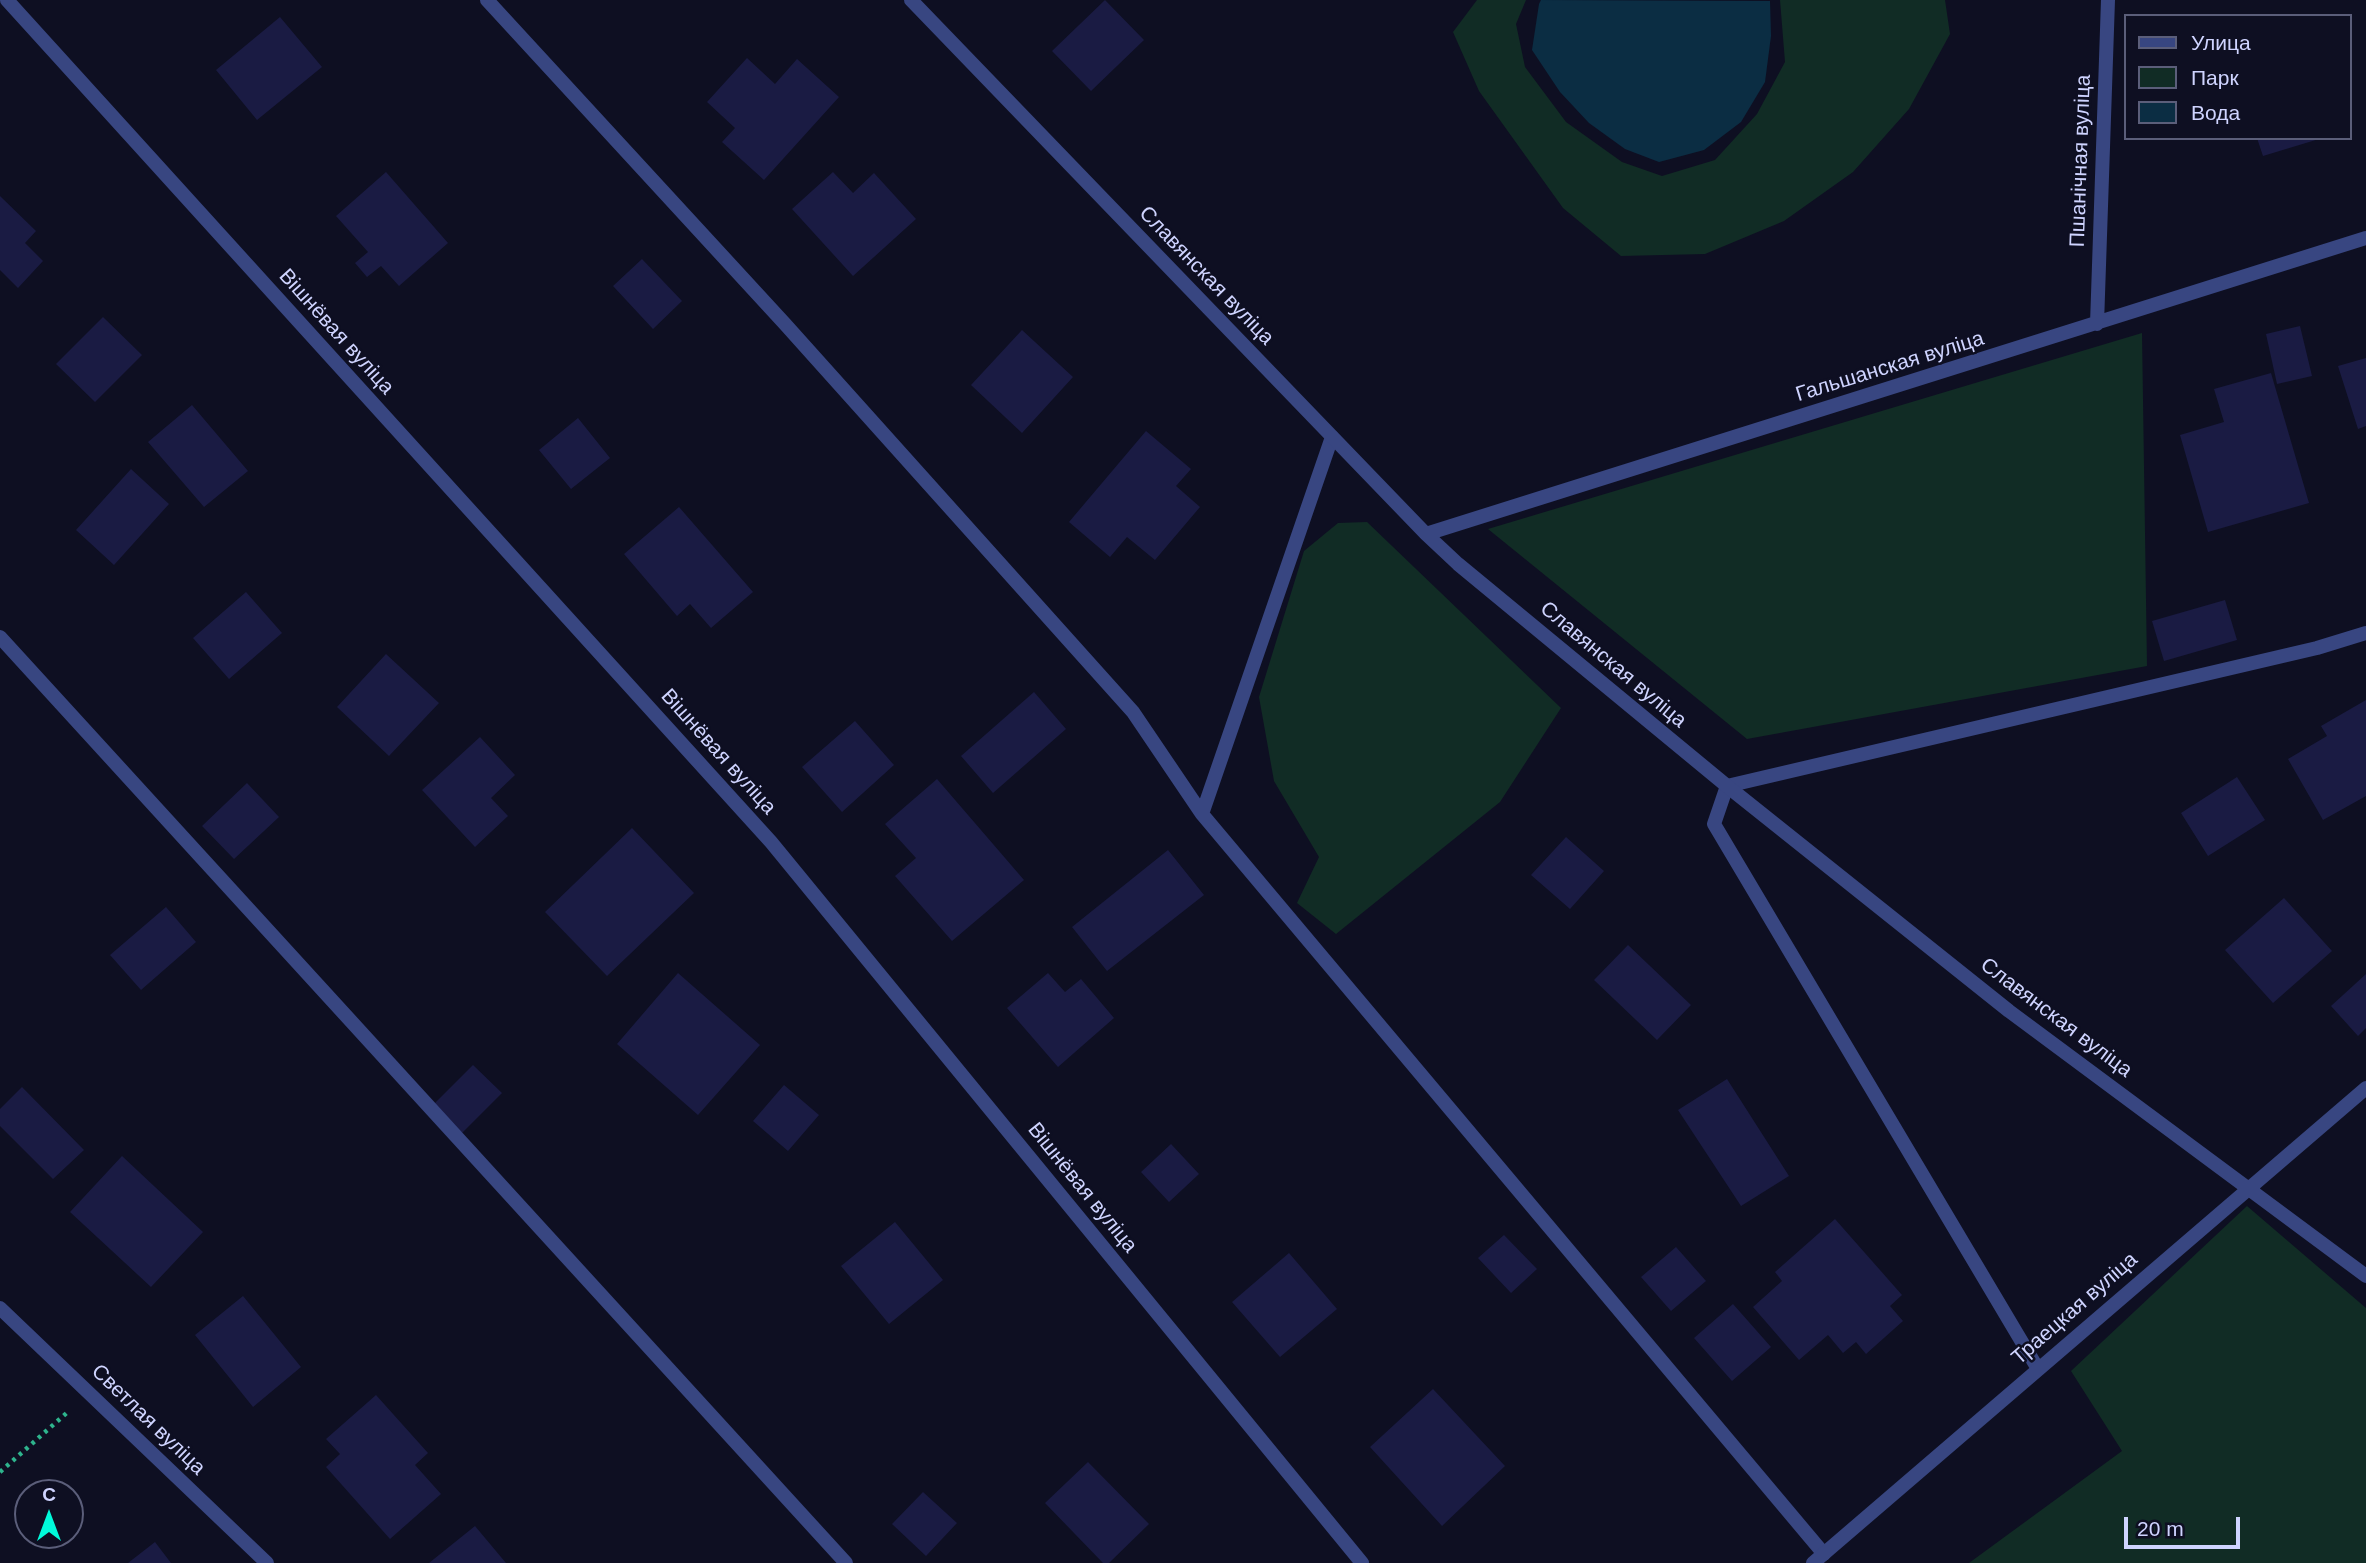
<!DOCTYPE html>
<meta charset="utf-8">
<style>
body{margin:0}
#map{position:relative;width:2366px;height:1563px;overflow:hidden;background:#0e0f22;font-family:Arial,sans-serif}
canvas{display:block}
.legend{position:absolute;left:2124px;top:14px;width:228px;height:126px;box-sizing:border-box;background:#0e0f22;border:2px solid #5b5e7a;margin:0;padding:9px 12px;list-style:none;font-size:21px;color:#cfd4ff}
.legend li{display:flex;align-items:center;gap:14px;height:35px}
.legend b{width:35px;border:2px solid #5b5e7a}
.north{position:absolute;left:14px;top:1479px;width:70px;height:70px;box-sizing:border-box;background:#0e0f22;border:2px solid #5b5e7a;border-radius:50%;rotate:0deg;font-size:19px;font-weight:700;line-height:28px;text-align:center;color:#cfd4ff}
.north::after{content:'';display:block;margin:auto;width:24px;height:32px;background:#00fada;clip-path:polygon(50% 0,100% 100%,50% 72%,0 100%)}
.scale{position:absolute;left:2124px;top:1517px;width:116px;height:32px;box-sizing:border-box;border:4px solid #cfd4ff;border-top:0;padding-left:9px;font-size:21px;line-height:24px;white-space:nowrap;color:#cfd4ff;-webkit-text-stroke:5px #0e0f22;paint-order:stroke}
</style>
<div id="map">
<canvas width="2366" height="1563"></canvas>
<ul class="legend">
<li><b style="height:9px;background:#384681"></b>Улица</li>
<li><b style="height:19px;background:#112c25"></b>Парк</li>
<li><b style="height:19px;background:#0b2d43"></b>Вода</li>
</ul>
<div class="north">С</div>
<div class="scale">20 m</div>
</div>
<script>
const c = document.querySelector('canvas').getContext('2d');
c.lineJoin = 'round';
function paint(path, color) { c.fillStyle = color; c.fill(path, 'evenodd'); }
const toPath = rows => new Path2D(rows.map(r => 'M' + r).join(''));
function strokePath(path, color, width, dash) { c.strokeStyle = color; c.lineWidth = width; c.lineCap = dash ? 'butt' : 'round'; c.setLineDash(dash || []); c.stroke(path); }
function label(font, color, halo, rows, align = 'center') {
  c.font = font + ' Arial,sans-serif'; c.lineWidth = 5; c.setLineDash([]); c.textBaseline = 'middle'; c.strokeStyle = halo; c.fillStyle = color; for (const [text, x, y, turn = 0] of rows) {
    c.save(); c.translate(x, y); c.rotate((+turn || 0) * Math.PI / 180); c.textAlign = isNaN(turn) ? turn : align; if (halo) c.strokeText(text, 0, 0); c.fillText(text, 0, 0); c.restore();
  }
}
const green = toPath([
 [1477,0,1526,0,1516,24,1525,67,1566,122,1622,162,1662,176,1715,160,1757,114,1785,62,1780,0,1945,0,1950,34,1909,109,1853,172,1784,221,1705,254,1621,256,1563,208,1479,91,1453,32],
 [2142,333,2147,666,1747,739,1488,529],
 [1367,522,1561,708,1500,802,1336,934,1297,903,1319,857,1274,781,1259,697,1304,551,1338,523],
 [2247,1206,2366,1308,2366,1563,1969,1563,2122,1451,2071,1371]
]);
const water = toPath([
 [1541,0,1770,1,1771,36,1765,82,1741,122,1704,150,1659,162,1625,149,1589,123,1560,92,1532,50,1539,4]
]);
const building = toPath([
 [1105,0,1144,40,1091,91,1052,51],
 [280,17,322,67,257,120,216,70],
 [747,58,775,84,797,59,839,97,764,180,722,142,735,128,707,102],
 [2257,138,2319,138,2319,139,2263,156],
 [386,172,448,243,399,286,381,266,367,277,355,263,368,252,336,216],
 [833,172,853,193,874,173,916,219,853,276,792,209],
 [0,196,36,231,25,243,43,261,18,288,0,270],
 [642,259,682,301,653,329,613,286],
 [103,317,142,355,95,402,56,364],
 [2300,326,2312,376,2277,384,2266,334],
 [1022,330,1073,377,1022,433,971,385],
 [2366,358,2366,426,2358,429,2338,366],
 [2271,373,2309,503,2208,532,2180,435,2224,422,2214,389],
 [192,405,248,471,204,507,148,442],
 [578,418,610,458,571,489,539,450],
 [1146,431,1191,469,1176,486,1200,507,1155,560,1127,537,1110,557,1069,522],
 [131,469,169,504,114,565,76,530],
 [679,507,753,592,711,628,690,604,677,616,624,554],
 [246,592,282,633,229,679,193,638],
 [2225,600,2237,640,2164,661,2152,621],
 [386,654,439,703,389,756,337,707],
 [1034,692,1066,729,993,793,961,756],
 [2366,700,2366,796,2323,820,2288,759,2327,736,2321,726],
 [855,721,894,765,842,812,802,767],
 [480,737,515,775,491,798,508,816,475,847,422,790],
 [2237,777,2265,820,2208,856,2181,813],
 [937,779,1024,880,952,941,895,876,916,858,885,824],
 [247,783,279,817,234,859,202,826],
 [632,828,694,893,607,976,545,912],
 [1566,837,1604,871,1570,909,1531,875],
 [1168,850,1204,895,1107,971,1072,927],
 [2284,898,2332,951,2273,1003,2225,950],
 [166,907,196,942,141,990,110,955],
 [1628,945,1691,1005,1657,1040,1594,980],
 [678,973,760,1045,698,1115,617,1044],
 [1048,973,1065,992,1081,979,1114,1018,1058,1067,1007,1008],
 [2366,974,2366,1028,2358,1036,2331,1006],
 [473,1065,502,1093,459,1136,430,1108],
 [1727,1079,1789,1176,1741,1206,1678,1110],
 [784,1085,819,1115,788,1151,753,1121],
 [22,1087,84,1150,53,1179,0,1126,0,1109],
 [1171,1144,1199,1174,1169,1202,1141,1172],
 [122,1156,203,1232,151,1287,70,1212],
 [1835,1219,1902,1295,1890,1306,1903,1321,1866,1354,1856,1342,1843,1353,1828,1335,1799,1360,1753,1307,1782,1281,1775,1272],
 [895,1222,943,1280,889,1324,841,1266],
 [1504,1235,1537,1269,1511,1293,1478,1258],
 [1676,1247,1706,1281,1671,1311,1641,1277],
 [1289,1253,1337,1309,1280,1357,1232,1302],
 [243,1296,301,1367,253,1407,195,1335],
 [1733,1304,1771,1347,1732,1381,1694,1338],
 [1433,1389,1505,1466,1442,1526,1370,1447],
 [376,1395,428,1453,415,1465,441,1494,390,1539,326,1467,340,1454,326,1439],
 [1088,1462,1149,1524,1109,1563,1103,1563,1045,1503],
 [923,1492,957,1523,926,1556,892,1524],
 [475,1526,506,1563,429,1563],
 [155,1542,171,1563,128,1563]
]);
const path = toPath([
 [0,1472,70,1410]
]);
const lane = toPath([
 [487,0,785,324,1133,712,1202,814,1824,1554],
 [0,637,846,1563],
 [1202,814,1332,437],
 [2038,1369,1714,824,1727,786,2317,648,2366,633]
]);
const street = toPath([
 [7,0,771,842,1362,1563],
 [911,0,1426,534,1458,564,1727,786,2009,1011,2366,1276],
 [2097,324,2108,0],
 [1426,534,2366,238],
 [0,1308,267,1563],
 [1813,1563,2366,1088]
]);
const streetNames = [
 ["Пшанічная вуліца",2081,161,-88],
 ["Славянская вуліца",1206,276,46],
 ["Вішнёвая вуліца",336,332,48],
 ["Гальшанская вуліца",1890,367,-17],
 ["Славянская вуліца",1613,665,40],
 ["Вішнёвая вуліца",718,752,48],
 ["Славянская вуліца",2056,1018,37],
 ["Вішнёвая вуліца",1082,1188,51],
 ["Траецкая вуліца",2075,1309,-41],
 ["Светлая вуліца",148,1420,44]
];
paint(green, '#112c25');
paint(water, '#0b2d43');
paint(building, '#1a1b43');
strokePath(path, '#2eb48d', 4.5, [3.5, 5]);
strokePath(lane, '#384681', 14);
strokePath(street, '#384681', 14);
label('21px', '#cfd4ff', '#0e0f22', streetNames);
</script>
